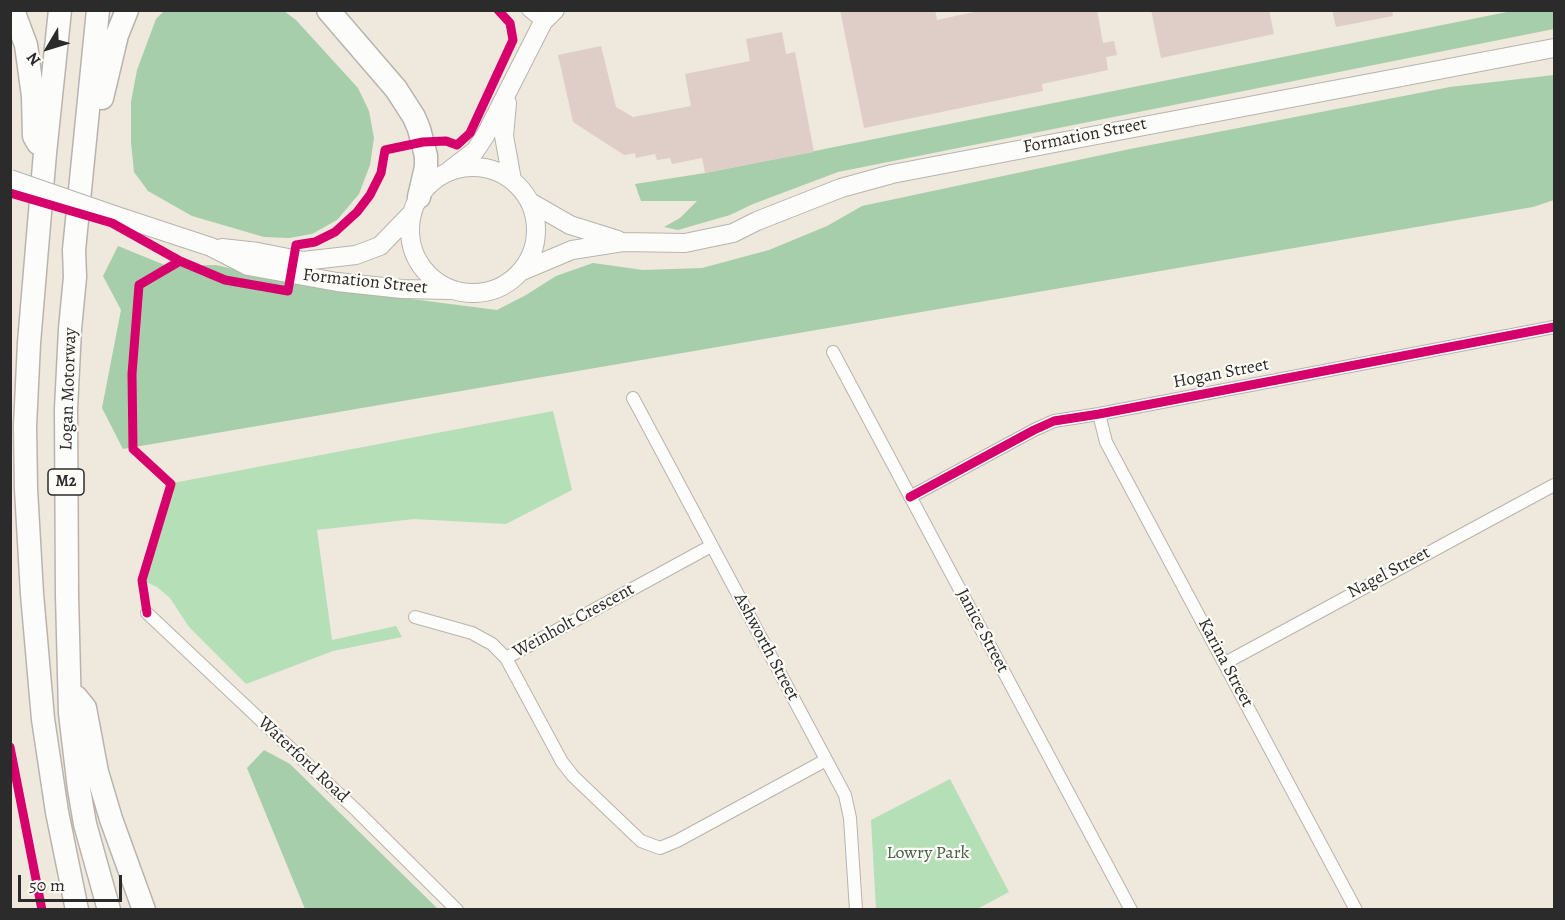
<!DOCTYPE html>
<style>
body{margin:0}
#map{position:relative;width:1565px;height:920px;overflow:hidden;background:#eee8dd;font-family:Alegreya,serif}
canvas{display:block}
.frame{position:absolute;inset:0;border:12px solid #2b2b2b;pointer-events:none}
.north{position:absolute;left:18px;top:18px;width:60px;height:60px;-webkit-text-stroke:4px #fdfcf7;paint-order:stroke;rotate:232deg;font-size:16px;font-weight:700;line-height:24px;text-align:center;color:#2b2b2b}
.north::after{content:'';display:block;margin:auto;width:21px;height:27px;background:#2b2b2b;clip-path:polygon(50% 0,100% 100%,50% 72%,0 100%)}
.scale{position:absolute;left:18px;top:875px;width:104px;height:27px;box-sizing:border-box;border:3px solid #2b2b2b;border-top:0;padding-left:8px;font-size:18px;line-height:21px;white-space:nowrap;color:#2b2b2b;-webkit-text-stroke:4px #fdfcf7;paint-order:stroke}
</style>
<div id="map">
<canvas width="1565" height="920"></canvas>
<div class="frame"></div>
<div class="north">N</div>
<div class="scale">50 m</div>
</div>
<script>
const c = document.querySelector('canvas').getContext('2d');
c.lineJoin = 'round';
function paint(path, color) { c.fillStyle = color; c.fill(path, 'evenodd'); }
const toPath = rows => new Path2D(rows.map(r => 'M' + r).join(''));
function strokePath(path, color, width, dash) { c.strokeStyle = color; c.lineWidth = width; c.lineCap = dash ? 'butt' : 'round'; c.setLineDash(dash || []); c.stroke(path); }
function label(font, color, halo, rows, align = 'center') {
  c.font = font + ' Alegreya,serif'; c.lineWidth = 4.5; c.setLineDash([]); c.textBaseline = 'middle'; c.strokeStyle = halo; c.fillStyle = color; for (const [text, x, y, turn = 0] of rows) {
    c.save(); c.translate(x, y); c.rotate((+turn || 0) * Math.PI / 180); c.textAlign = isNaN(turn) ? turn : align; if (halo) c.strokeText(text, 0, 0); c.fillText(text, 0, 0); c.restore();
  }
}
const green = toPath([
 [553,411,572,490,506,524,414,519,317,530,332,640,396,626,402,637,333,651,246,684,189,627,170,598,157,587,139,579,173,483],
 [950,779,1009,892,977,909,876,909,871,820]
]);
const forest = toPath([
 [164,11,284,11,296,20,358,88,369,111,374,138,370,165,359,194,337,220,312,234,289,238,264,237,192,216,148,191,134,172,131,142,131,102,137,70,156,19],
 [1512,11,1554,11,1554,29,838,172,753,204,730,215,678,230,664,227,680,218,697,201,641,201,635,184,705,173],
 [1554,75,1554,200,1533,207,123,449,102,408,121,310,103,276,118,246,167,266,216,265,302,285,497,310,526,295,556,276,593,263,643,270,702,268,769,250,827,226,862,206,1130,149,1450,87],
 [264,750,290,764,438,909,305,909,247,768]
]);
const building = toPath([
 [840,10,935,10,937,20,983,10,1097,10,1103,43,1114,41,1117,55,1106,57,1108,70,1042,84,1043,91,864,128],
 [1151,10,1269,10,1274,34,1161,58],
 [1332,10,1392,10,1393,16,1336,27],
 [782,32,786,54,795,52,814,152,705,173,702,158,672,164,670,158,657,160,655,154,636,158,635,153,624,155,573,122,558,55,601,46,616,107,633,117,691,106,685,74,750,61,746,39]
]);
const street = toPath([
 [528,10,543,22],
 [833,352,1131,910],
 [633,398,845,795,850,818,856,910],
 [1099,414,1106,442,1356,910],
 [910,497,1034,430,1054,421,1099,414,1554,327],
 [147,613,357,811,457,910],
 [415,617,472,633,492,644,506,658,562,762,573,776,641,841,660,848,677,841,826,760],
 [506,658,711,546],
 [1225,663,1554,485]
]);
const secondary = toPath([
 [507,103,504,136,512,180],
 '410 230a63 63 0 1 1 126 0a63 63 0 1 1-126 0Z',
 [450,170,475,151,485,136,543,22,555,10],
 [530,202,570,225,618,240],
 [114,215,211,247,248,266,337,282,402,289,450,290],
 [222,248,258,252,303,261,356,255,380,246,411,214],
 [522,271,572,250,623,242,685,243,733,233,757,221,841,188,892,174,1554,48]
]);
const highway = toPath([
 [13,10,26,45,33,96,34,136,38,143],
 [60,10,45,153,29,343,25,426,26,489,32,594,43,719,57,812,77,910],
 [98,10,74,250,75,277,70,329,66,409,67,595,70,713,79,789,85,824,109,910],
 [328,10,396,89,414,117,419,129,426,156,426,167,419,197],
 [102,98,117,35,127,10],
 [76,697,85,708,97,772,111,819,144,910]
]);
const secondaryBridge = toPath([
 [10,179,114,215]
]);
const cycleway = toPath([
 [10,193,112,223,180,261],
 [910,497,1034,430,1054,421,1099,414,1554,327],
 [147,613,142,580,171,484,133,449,132,374,139,285,180,261,225,280,288,291,296,245,315,242,335,232,357,212,370,195,381,173,385,150,423,142,446,141,457,145,470,133,513,40,510,23,498,10],
 [10,747,42,910]
]);
const shields = [
 [66,482,36]
];
const shieldNames = [
 ["M2",66,482]
];
const streetNames = [
 ["Formation Street",1085,136,-11],
 ["Formation Street",365,282,6],
 ["Hogan Street",1221,374,-11],
 ["Logan Motorway",69,389,-88],
 ["Nagel Street",1389,573,-28],
 ["Weinholt Crescent",574,621,-29],
 ["Janice Street",982,631,62],
 ["Ashworth Street",766,647,62],
 ["Karina Street",1225,663,62],
 ["Waterford Road",303,760,43]
];
const parkNames = [
 ["Lowry Park",928,854]
];
paint(green, '#b5dfb7');
paint(forest, '#a6ceaa');
paint(building, '#dfcec8');
strokePath(street, '#b8b4ad', 14);
strokePath(secondary, '#b8b4ad', 20);
strokePath(highway, '#b8b4ad', 25);
strokePath(street, '#fcfcfa', 12);
strokePath(secondary, '#fcfcfa', 18);
strokePath(highway, '#fcfcfa', 22);
strokePath(secondaryBridge, '#b8b4ad', 20, []);
strokePath(secondaryBridge, '#fcfcfa', 18);
strokePath(cycleway, '#d6006c', 9);
for (const [x, y, w] of shields) { const box = new Path2D(); box.roundRect(x - w / 2, y - 13, w, 26, 4.5); c.fillStyle = '#fdfcf7'; c.fill(box); strokePath(box, '#2b2b2b', 1.5); }
label('bold 16px', '#2b2b2b', null, shieldNames);
label('18px', '#2b2b2b', '#fdfcf7', streetNames);
label('18px', '#465f4c', '#fdfcf7', parkNames);
</script>
